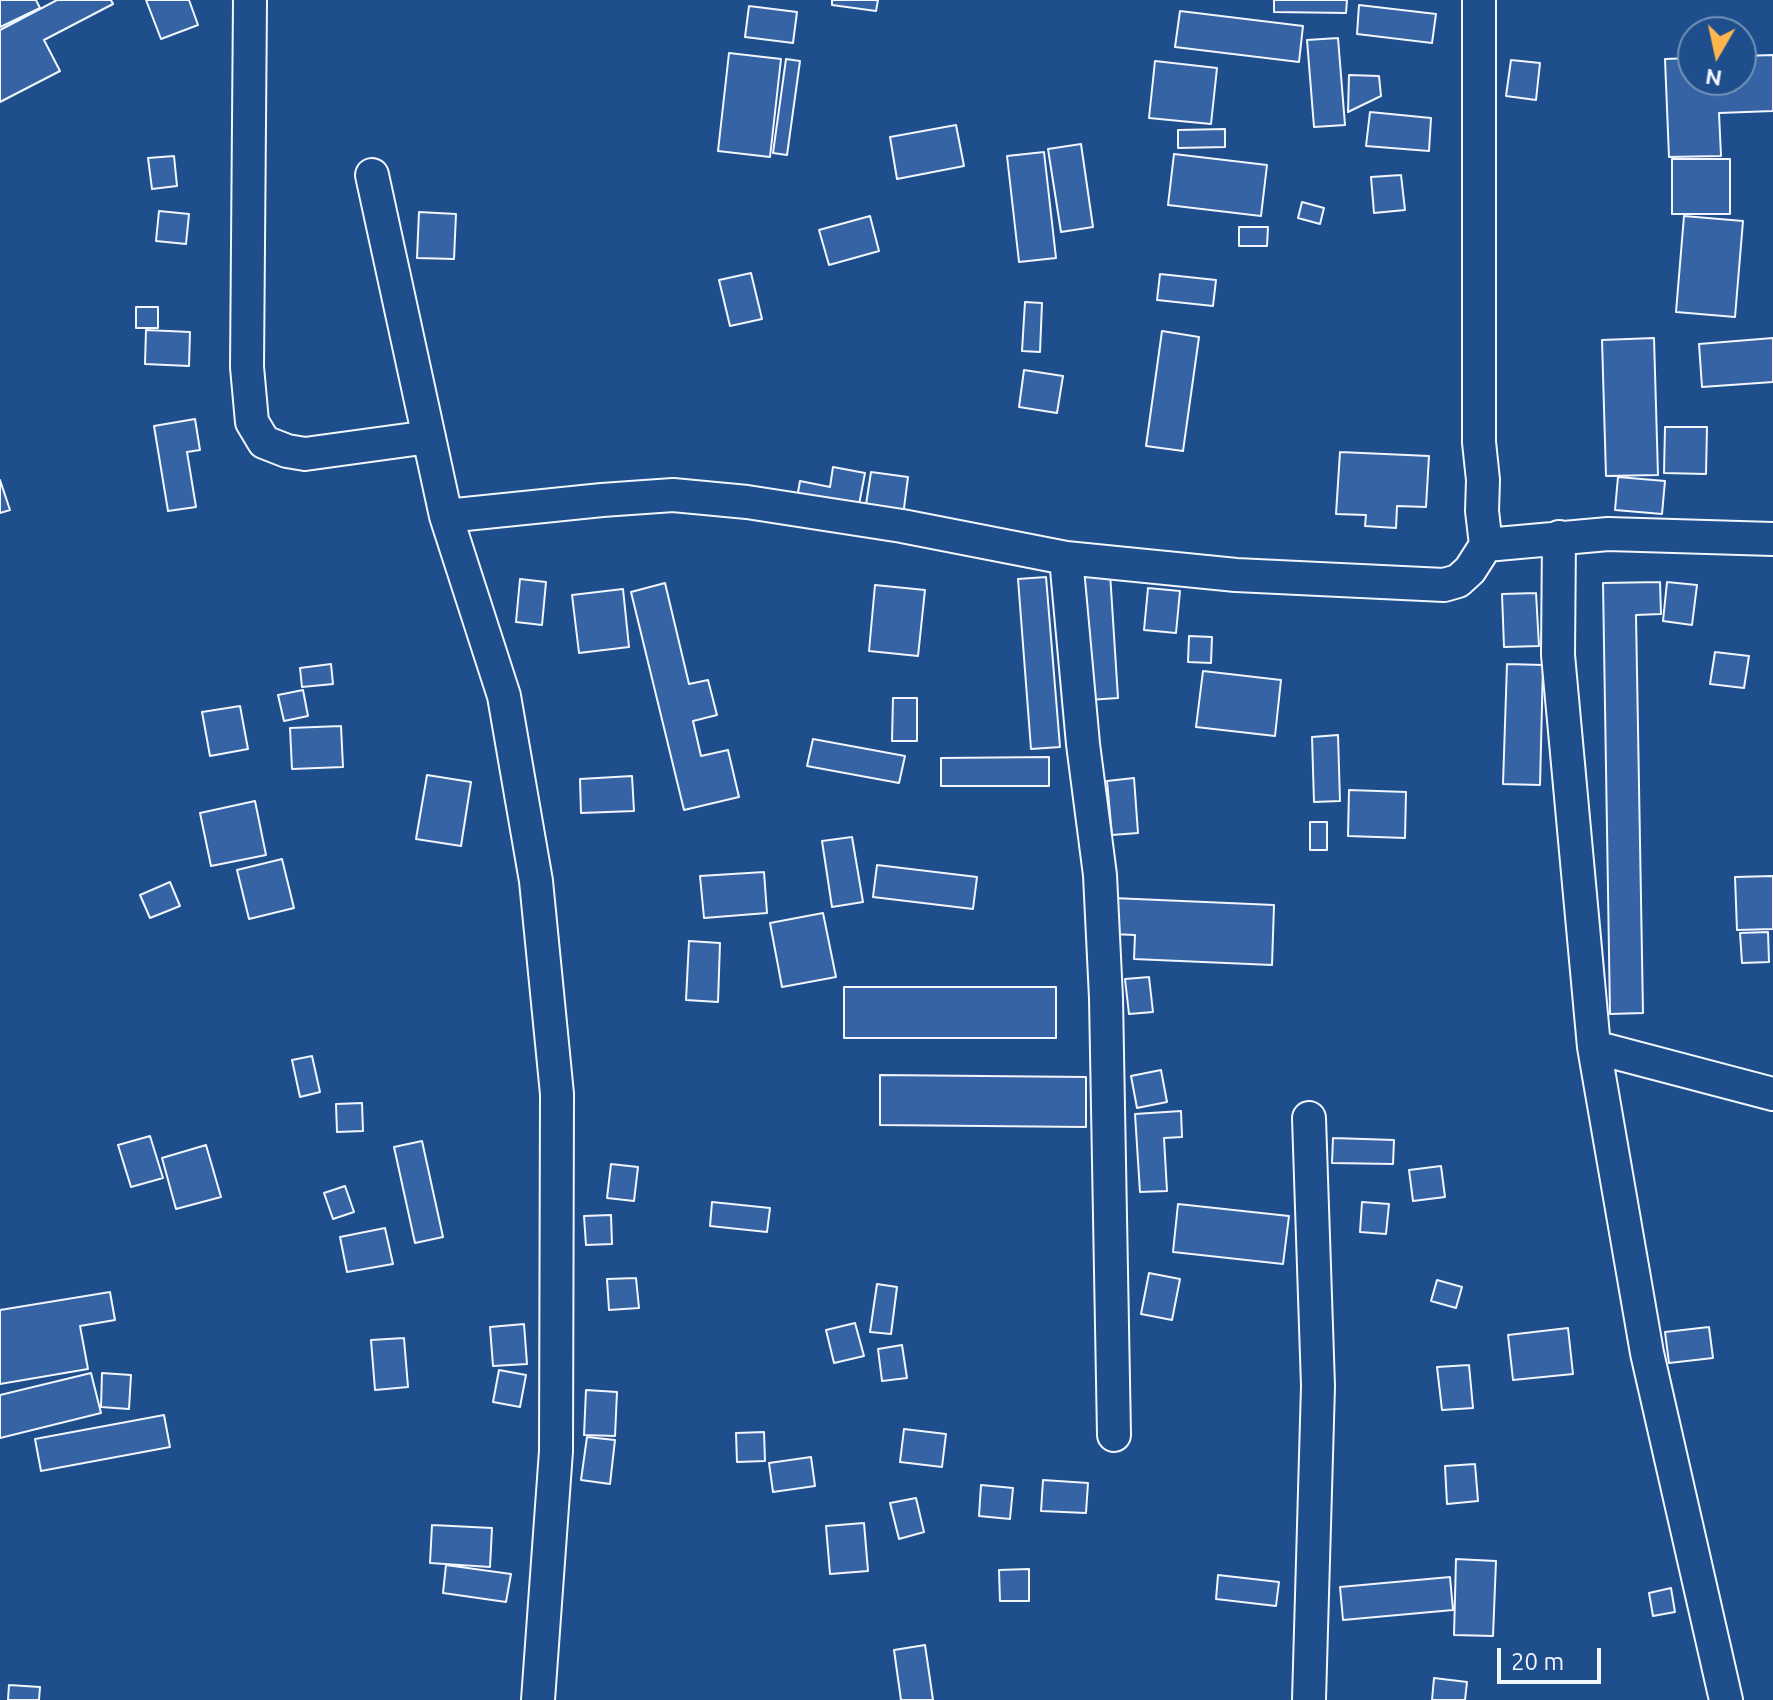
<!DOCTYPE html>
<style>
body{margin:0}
#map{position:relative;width:1773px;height:1700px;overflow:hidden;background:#1f4e8c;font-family:Ubuntu,sans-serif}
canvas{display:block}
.north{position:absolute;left:1677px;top:16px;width:80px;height:80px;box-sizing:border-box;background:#1f4e8c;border:2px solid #7391ba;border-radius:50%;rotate:189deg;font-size:22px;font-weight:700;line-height:32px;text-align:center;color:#f2f6ff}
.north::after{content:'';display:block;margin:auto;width:28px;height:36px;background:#ffb74d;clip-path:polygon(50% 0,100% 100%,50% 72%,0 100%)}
.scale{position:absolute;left:1497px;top:1648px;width:104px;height:36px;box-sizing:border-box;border:4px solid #f2f6ff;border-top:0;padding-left:10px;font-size:24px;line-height:28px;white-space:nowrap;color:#f2f6ff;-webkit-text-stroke:6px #1f4e8c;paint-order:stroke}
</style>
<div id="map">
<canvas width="1773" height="1700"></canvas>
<div class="north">N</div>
<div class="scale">20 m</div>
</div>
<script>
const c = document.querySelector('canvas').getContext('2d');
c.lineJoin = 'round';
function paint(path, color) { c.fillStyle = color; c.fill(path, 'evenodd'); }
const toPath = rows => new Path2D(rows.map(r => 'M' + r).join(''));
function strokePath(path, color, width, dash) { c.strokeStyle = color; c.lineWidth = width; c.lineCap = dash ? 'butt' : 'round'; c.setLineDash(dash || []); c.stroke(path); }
const building = toPath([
 [0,0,36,0,40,8,0,27,0,0],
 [57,0,111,0,113,4,44,40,60,71,0,102,0,30,57,0],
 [146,0,189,0,198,25,161,39,146,0],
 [832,0,878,0,876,11,832,5,832,0],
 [1274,0,1347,0,1346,13,1274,12,1274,0],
 [1359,5,1436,14,1432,43,1357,34,1359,5],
 [749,6,797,12,793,43,745,37,749,6],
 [1180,11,1303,26,1299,62,1175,47,1180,11],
 [1338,38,1345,125,1314,127,1307,40,1338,38],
 [729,53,781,59,770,157,718,151,729,53],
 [1773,55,1773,111,1719,113,1721,156,1669,157,1665,59,1693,58,1693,80,1741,80,1741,56,1773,55],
 [786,59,800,61,787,155,773,153,786,59],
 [1511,60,1540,63,1536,100,1506,96,1511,60],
 [1155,61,1217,68,1211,124,1149,118,1155,61],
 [1349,75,1379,76,1381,96,1348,112,1349,75],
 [1370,112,1431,118,1429,151,1366,146,1370,112],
 [956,125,964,166,897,179,890,137,956,125],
 [1225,129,1225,147,1178,148,1178,130,1225,129],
 [1081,144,1093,227,1061,232,1048,149,1081,144],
 [1044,152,1056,258,1019,262,1007,156,1044,152],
 [1174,154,1267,165,1261,216,1168,205,1174,154],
 [174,156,177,186,152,189,148,158,174,156],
 [1672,159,1730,159,1730,214,1672,214,1672,159],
 [1401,175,1405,210,1374,213,1371,177,1401,175],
 [1302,202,1324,208,1320,224,1298,218,1302,202],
 [159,211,189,214,186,244,156,241,159,211],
 [419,212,456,214,454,259,417,258,419,212],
 [870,216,879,251,829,265,819,230,870,216],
 [1684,216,1743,221,1735,317,1676,312,1684,216],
 [1239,227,1268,227,1267,246,1239,246,1239,227],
 [751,273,762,319,730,326,719,280,751,273],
 [1160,274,1216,280,1213,306,1157,300,1160,274],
 [1025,302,1042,303,1040,352,1022,351,1025,302],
 [136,307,158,307,158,328,136,328,136,307],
 [146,330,190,332,189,366,145,364,146,330],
 [1162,331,1199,337,1183,451,1146,446,1162,331],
 [1654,338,1658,475,1606,476,1602,340,1654,338],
 [1773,338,1773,382,1702,387,1699,344,1773,338],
 [1024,370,1063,376,1057,413,1019,407,1024,370],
 [195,419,200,450,187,452,196,507,168,511,154,426,195,419],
 [1665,427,1707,427,1706,474,1664,473,1665,427],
 [1340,452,1429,456,1426,507,1397,506,1396,528,1365,526,1366,515,1336,514,1340,452],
 [833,467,865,473,858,510,797,498,800,481,830,487,833,467],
 [871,472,908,477,903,516,865,511,871,472],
 [1618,477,1665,481,1662,514,1615,510,1618,477],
 [0,480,10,510,0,513,0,480],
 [1110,573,1118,698,1088,700,1080,576,1110,573],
 [1046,577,1060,747,1031,749,1018,579,1046,577],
 [520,579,546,582,542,625,516,622,520,579],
 [1660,582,1661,614,1636,615,1643,1013,1610,1014,1603,583,1660,582],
 [1667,582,1697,585,1692,625,1663,621,1667,582],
 [665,583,689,684,708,680,717,715,693,721,701,756,728,750,739,797,684,810,631,592,665,583],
 [875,585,925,590,918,656,869,651,875,585],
 [1148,588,1180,591,1176,633,1144,630,1148,588],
 [623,589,629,647,579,653,572,595,623,589],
 [1536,593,1539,646,1504,647,1502,594,1536,593],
 [1189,636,1212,637,1211,663,1188,662,1189,636],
 [1715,652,1749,656,1744,688,1710,684,1715,652],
 [331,664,333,684,302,687,300,668,331,664],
 [1507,664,1543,665,1540,785,1503,784,1507,664],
 [1203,671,1281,680,1275,736,1196,727,1203,671],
 [303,690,308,716,284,721,278,695,303,690],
 [893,698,917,698,917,741,892,741,893,698],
 [240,706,248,749,210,756,202,712,240,706],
 [341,726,343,767,292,769,290,728,341,726],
 [1338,735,1340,801,1314,802,1312,737,1338,735],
 [813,739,905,756,899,783,807,766,813,739],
 [1049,757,1049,786,941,786,941,758,1049,757],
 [427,775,471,782,461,846,416,839,427,775],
 [632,776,634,811,581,813,580,779,632,776],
 [1134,778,1138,833,1112,835,1107,781,1134,778],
 [1349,790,1406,792,1405,838,1348,836,1349,790],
 [255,801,266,855,211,866,200,813,255,801],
 [1310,822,1327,822,1327,850,1310,850,1310,822],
 [852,837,863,902,832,907,822,841,852,837],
 [282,859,294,908,249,919,237,870,282,859],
 [877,865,977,877,973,909,873,897,877,865],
 [764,872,767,913,704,918,700,876,764,872],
 [1773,876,1773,929,1737,930,1735,877,1773,876],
 [170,882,180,906,150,918,140,895,170,882],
 [1113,898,1274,905,1272,965,1134,959,1135,935,1112,934,1113,898],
 [823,913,836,977,782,987,770,923,823,913],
 [1768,932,1769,962,1742,963,1740,933,1768,932],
 [689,941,720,943,718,1002,686,1000,689,941],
 [1149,977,1153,1012,1129,1014,1125,979,1149,977],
 [844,987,1056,987,1056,1038,844,1038,844,987],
 [312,1056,320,1092,300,1097,292,1060,312,1056],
 [1161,1070,1167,1102,1137,1108,1131,1076,1161,1070],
 [880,1075,1086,1077,1086,1127,880,1125,880,1075],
 [362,1103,363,1131,337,1132,336,1104,362,1103],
 [1181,1111,1182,1137,1164,1138,1167,1191,1140,1192,1135,1114,1181,1111],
 [150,1136,163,1178,131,1187,118,1145,150,1136],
 [1333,1138,1394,1140,1393,1164,1332,1163,1333,1138],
 [422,1141,443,1237,415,1243,394,1147,422,1141],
 [206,1145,221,1197,176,1209,162,1158,206,1145],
 [611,1164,638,1167,634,1201,607,1198,611,1164],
 [1441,1166,1445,1197,1413,1201,1409,1170,1441,1166],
 [345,1186,354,1212,333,1219,324,1193,345,1186],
 [712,1202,770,1208,767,1232,710,1226,712,1202],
 [1362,1202,1389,1204,1386,1234,1360,1232,1362,1202],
 [1178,1204,1289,1216,1283,1264,1173,1252,1178,1204],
 [611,1215,612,1244,586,1245,584,1216,611,1215],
 [385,1228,393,1264,347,1272,340,1237,385,1228],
 [1149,1273,1180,1279,1172,1320,1141,1314,1149,1273],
 [636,1278,639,1308,609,1310,607,1279,636,1278],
 [1437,1280,1462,1287,1456,1308,1431,1301,1437,1280],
 [877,1284,897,1287,891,1334,870,1332,877,1284],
 [110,1292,115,1320,80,1326,88,1369,0,1384,0,1310,110,1292],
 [855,1323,864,1356,834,1363,826,1330,855,1323],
 [524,1324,527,1364,493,1366,490,1327,524,1324],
 [1709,1327,1713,1358,1669,1363,1665,1332,1709,1327],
 [1568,1328,1573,1374,1513,1380,1508,1335,1568,1328],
 [404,1338,408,1387,375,1390,371,1340,404,1338],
 [902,1345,907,1378,882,1381,878,1349,902,1345],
 [1469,1365,1473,1408,1442,1410,1437,1367,1469,1365],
 [499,1370,526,1375,520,1407,493,1402,499,1370],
 [91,1373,101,1413,0,1438,0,1395,91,1373],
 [102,1373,131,1375,129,1409,101,1407,102,1373],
 [586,1390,617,1392,615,1436,584,1435,586,1390],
 [164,1415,170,1447,41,1471,35,1439,164,1415],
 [904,1429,946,1434,942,1467,900,1462,904,1429],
 [764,1432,765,1461,737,1462,736,1433,764,1432],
 [587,1437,615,1440,610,1484,581,1480,587,1437],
 [811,1457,815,1486,773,1492,769,1463,811,1457],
 [1475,1464,1478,1501,1447,1504,1445,1466,1475,1464],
 [1043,1480,1088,1483,1086,1513,1041,1511,1043,1480],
 [981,1485,1013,1488,1010,1519,979,1516,981,1485],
 [916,1498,924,1532,899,1539,890,1503,916,1498],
 [864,1523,868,1571,830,1574,826,1526,864,1523],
 [432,1525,492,1528,490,1567,430,1563,432,1525],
 [1456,1559,1496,1561,1493,1636,1454,1635,1456,1559],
 [446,1565,511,1574,506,1602,443,1593,446,1565],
 [1029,1569,1029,1601,1000,1601,999,1570,1029,1569],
 [1218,1575,1279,1582,1276,1606,1216,1599,1218,1575],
 [1450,1577,1453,1610,1343,1620,1340,1587,1450,1577],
 [1671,1588,1675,1612,1653,1616,1649,1593,1671,1588],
 [925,1645,933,1700,901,1700,894,1650,925,1645],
 [1434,1678,1467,1682,1465,1700,1432,1700,1434,1678],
 [9,1685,40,1687,39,1700,8,1700,9,1685]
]);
const minor = toPath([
 [250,0,247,367,252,422,264,442,287,451,305,454,429,437],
 [372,175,446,516,602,500,673,495,747,502,902,526,1066,558,1236,575,1444,585,1458,581,1470,570,1486,545,1482,511,1483,480,1479,442,1479,0],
 [446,516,504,696,536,881,557,1094,556,1451,538,1700],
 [1559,537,1558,655,1594,1047,1773,1094],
 [1486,545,1608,534,1773,539],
 [1066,558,1083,744,1100,875,1106,998,1114,1435],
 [1594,1047,1647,1353,1726,1700],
 [1309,1700,1318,1386,1309,1118]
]);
paint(building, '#3563a3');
strokePath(building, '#f2f6ff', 2);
strokePath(minor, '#f2f6ff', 36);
strokePath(minor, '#1f4e8c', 32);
</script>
